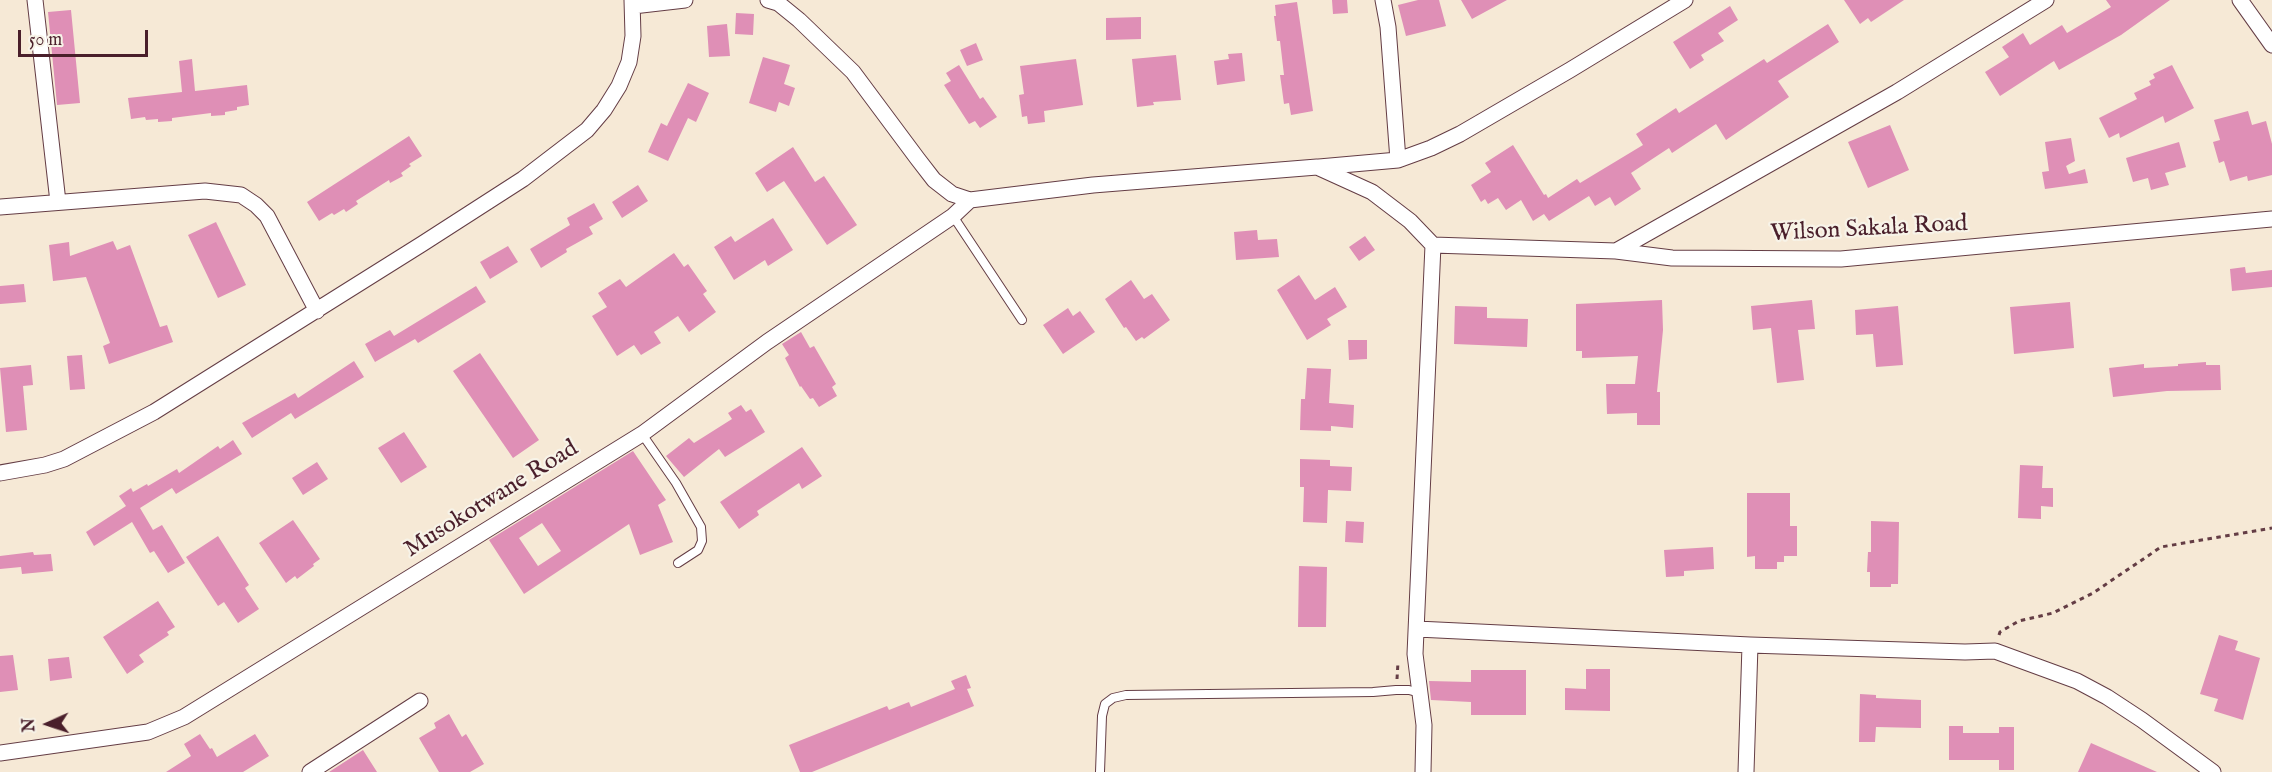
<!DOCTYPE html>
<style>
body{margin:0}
#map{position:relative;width:2272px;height:772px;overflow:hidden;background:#f6e9d6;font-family:"IM FELL English",serif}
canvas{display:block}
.north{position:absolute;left:18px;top:694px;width:60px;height:60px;-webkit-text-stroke:4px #f7f3e8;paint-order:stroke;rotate:267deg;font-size:16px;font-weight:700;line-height:24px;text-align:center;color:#4a1f2b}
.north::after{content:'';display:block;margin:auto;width:21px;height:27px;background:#4a1f2b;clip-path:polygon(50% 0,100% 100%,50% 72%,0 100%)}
.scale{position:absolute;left:18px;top:30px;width:130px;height:27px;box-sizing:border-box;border:3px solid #4a1f2b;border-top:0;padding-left:8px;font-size:18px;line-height:21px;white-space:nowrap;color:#4a1f2b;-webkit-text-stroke:4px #f7f3e8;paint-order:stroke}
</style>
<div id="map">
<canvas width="2272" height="772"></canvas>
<div class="north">N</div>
<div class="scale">50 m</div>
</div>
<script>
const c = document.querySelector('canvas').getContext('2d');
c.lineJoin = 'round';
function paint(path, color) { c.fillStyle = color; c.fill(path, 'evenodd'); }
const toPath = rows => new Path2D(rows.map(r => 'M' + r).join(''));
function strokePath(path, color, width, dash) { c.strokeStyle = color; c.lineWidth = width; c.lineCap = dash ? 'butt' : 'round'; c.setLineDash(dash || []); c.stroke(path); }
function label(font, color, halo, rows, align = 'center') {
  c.font = font + ' "IM FELL English",serif'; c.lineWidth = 4.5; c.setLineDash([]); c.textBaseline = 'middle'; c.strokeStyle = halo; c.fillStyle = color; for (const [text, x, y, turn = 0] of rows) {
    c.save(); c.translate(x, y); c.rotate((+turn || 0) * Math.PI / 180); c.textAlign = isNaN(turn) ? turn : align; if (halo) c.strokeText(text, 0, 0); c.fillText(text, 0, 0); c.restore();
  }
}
const building = toPath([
 [1332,0,1347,0,1348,13,1333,14],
 [1418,0,1439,0,1446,26,1406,36,1398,5],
 [1461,0,1507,0,1472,19],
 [1844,0,1904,0,1871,22,1868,18,1860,24],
 [2106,0,2170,0,2121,35,2059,70,2054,61,2000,96,1985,72,2009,57,2002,47,2023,33,2030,45,2062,25,2067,33,2111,7],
 [1297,2,1313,111,1291,115,1289,103,1284,104,1280,75,1284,75,1280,41,1277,41,1274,16,1276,16,1275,5],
 [1730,6,1738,20,1718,33,1724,41,1701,55,1704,60,1690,69,1673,42],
 [71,10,80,103,57,105,48,12],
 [736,13,754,14,753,35,735,34],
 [1141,17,1141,39,1106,40,1106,18],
 [727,24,730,56,709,57,707,26],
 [1828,24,1839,42,1778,81,1789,97,1726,140,1716,124,1672,153,1669,148,1631,173,1641,189,1615,206,1610,197,1595,206,1589,196,1549,221,1544,214,1533,221,1521,200,1506,210,1498,198,1488,204,1485,199,1481,202,1471,185,1491,172,1485,163,1513,145,1544,195,1546,194,1548,198,1577,179,1580,183,1643,145,1636,134,1676,108,1679,113,1764,59,1767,63],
 [976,43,983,60,967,66,960,50],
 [1242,53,1245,81,1217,85,1214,61,1229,59,1228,54],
 [1176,55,1181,100,1153,102,1154,105,1137,107,1132,59],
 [763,57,790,65,784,84,795,88,789,106,779,102,776,112,749,103],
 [192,59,195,91,247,85,249,105,237,107,237,110,225,112,225,115,211,116,211,113,172,118,172,121,158,122,158,119,146,120,145,117,131,119,128,98,182,92,179,61],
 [1076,59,1083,105,1044,111,1045,122,1028,124,1027,116,1022,117,1019,95,1024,94,1020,66],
 [959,65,980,99,983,97,997,117,980,128,975,121,969,124,944,85,951,81,946,73],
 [2172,65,2194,108,2165,123,2163,116,2120,138,2119,133,2109,138,2099,118,2137,99,2134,93,2151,85,2149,81,2155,78,2153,74],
 [688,83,709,93,696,122,688,118,668,161,648,152,661,123,667,126],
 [2248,111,2252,125,2266,121,2272,144,2272,175,2248,181,2247,176,2230,181,2224,161,2219,163,2213,142,2220,140,2214,120],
 [1890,125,1909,170,1868,188,1848,142],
 [409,136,422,156,409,164,411,166,401,173,403,176,390,183,389,180,356,201,358,204,346,212,344,209,334,215,332,213,319,221,307,202],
 [2071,138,2075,161,2066,166,2069,174,2085,169,2088,183,2045,189,2042,172,2049,171,2045,142],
 [2179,142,2186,167,2165,173,2169,185,2151,190,2148,178,2133,182,2126,158],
 [793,147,815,182,824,176,857,225,827,245,784,181,767,192,755,173],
 [638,185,648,201,622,218,612,202],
 [594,203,603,219,589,227,593,234,566,249,567,252,541,268,530,249,570,225,567,218],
 [773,218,793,250,768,266,765,260,734,280,714,247,731,236,735,242],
 [216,222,246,285,218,298,188,235],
 [1257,230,1258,240,1277,239,1279,257,1236,260,1234,232],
 [1365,236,1375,250,1359,261,1349,247],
 [113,241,117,250,130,245,160,327,167,325,173,342,109,364,103,346,110,343,86,277,53,281,49,245,69,242,70,256],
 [508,246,518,262,490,279,480,262],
 [674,253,684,267,688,264,707,291,703,294,716,312,689,332,678,316,654,332,661,343,641,355,634,345,617,356,592,316,607,307,598,293,620,279,626,287],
 [2245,267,2246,273,2272,270,2272,287,2232,291,2230,269],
 [1299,275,1315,300,1335,287,1347,307,1327,319,1331,325,1307,340,1277,290],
 [1131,280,1144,299,1152,294,1170,320,1144,339,1142,337,1136,341,1126,327,1124,328,1105,299],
 [24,284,26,302,0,304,0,286],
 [476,286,486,302,418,343,415,339,375,362,365,344,390,330,394,336],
 [1662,300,1663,330,1657,392,1660,392,1660,425,1637,425,1637,413,1607,414,1606,384,1635,384,1638,356,1582,358,1582,351,1576,351,1576,304],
 [1812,300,1815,329,1798,330,1804,380,1777,383,1771,328,1753,330,1751,306],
 [2070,302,2074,348,2014,354,2010,307],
 [1455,306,1487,307,1487,318,1528,319,1527,347,1454,344],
 [1898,306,1903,365,1876,367,1873,334,1856,335,1855,310],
 [1068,308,1073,316,1080,311,1095,332,1063,354,1043,325],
 [801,332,810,348,814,346,836,384,832,387,837,396,819,407,813,398,810,399,801,386,800,387,785,358,789,355,782,344],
 [1348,340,1367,340,1367,359,1349,360],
 [480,353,539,440,513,458,453,371],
 [82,355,85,389,70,390,67,356],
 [354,361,364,377,295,419,291,413,252,438,242,423,295,393,298,398],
 [2206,362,2206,365,2220,365,2221,390,2167,391,2113,397,2109,368,2144,364,2144,368,2178,366,2178,364],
 [31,365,33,385,23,386,27,430,6,432,0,368],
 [1307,368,1331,369,1329,403,1354,405,1353,428,1331,426,1331,431,1300,430,1301,399,1305,399],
 [741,405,746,412,751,409,765,432,725,457,719,449,684,477,666,456,689,438,694,443,732,419,728,413],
 [404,432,427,467,401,483,378,448],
 [233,440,242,454,176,494,172,488,140,508,153,530,162,525,185,563,168,573,154,551,150,553,132,522,94,546,86,532,126,506,119,496,131,488,133,492,147,484,148,486,177,469,179,473,218,446,220,449],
 [802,447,822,476,802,489,799,483,757,511,759,515,739,529,720,502],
 [633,451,666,500,658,505,673,542,640,555,629,524,524,594,489,540],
 [542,523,561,551,538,566,519,538],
 [1300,459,1330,460,1330,466,1352,467,1351,491,1328,490,1327,523,1303,522,1304,487,1300,487],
 [317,462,328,479,303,495,292,478],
 [2020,465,2043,466,2042,488,2053,488,2053,507,2041,506,2041,519,2018,518],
 [1747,493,1790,493,1790,526,1797,526,1797,556,1784,556,1784,562,1777,562,1777,569,1755,569,1755,556,1747,557],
 [293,520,320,559,313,564,314,566,297,579,295,576,286,583,259,543],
 [1346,521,1364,522,1363,543,1345,542],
 [1871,521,1899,522,1898,584,1891,584,1891,587,1870,587,1870,572,1867,572,1868,552,1871,552],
 [218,536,249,585,245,588,259,609,238,623,224,602,218,606,186,557],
 [1713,547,1714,569,1684,571,1684,576,1666,577,1664,550],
 [33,552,34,555,51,554,53,571,22,574,21,567,0,569,0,556],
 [1299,566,1327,567,1326,627,1298,627],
 [158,601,175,627,167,632,169,635,139,655,144,662,127,674,103,637],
 [2219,635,2238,641,2235,650,2260,658,2243,720,2214,711,2218,699,2200,694],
 [13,655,18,690,0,692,0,656],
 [69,657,72,678,50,681,48,659],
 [1586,669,1610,669,1610,711,1565,710,1565,688,1586,689],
 [1471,670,1526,670,1526,715,1471,715,1471,702,1431,700,1429,681,1471,682],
 [966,675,971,688,967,689,974,706,812,772,800,772,789,745,887,706,889,710,909,702,911,707,955,689,951,681],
 [1860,694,1876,695,1876,698,1921,700,1921,728,1876,727,1875,742,1859,742],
 [449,714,462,737,466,734,484,764,470,772,439,772,419,738,436,728,434,723],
 [1949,726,1963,726,1963,733,1999,733,1999,727,2014,727,2014,770,1999,770,1999,760,1949,760],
 [200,734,210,749,212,748,217,757,255,734,269,756,243,772,166,772,191,756,184,744],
 [2091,743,2157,772,2078,772],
 [363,750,377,772,329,772]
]);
const path = toPath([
 [1999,635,2000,632,2019,621,2053,613,2093,593,2161,547,2272,528],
 [1397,679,1398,662]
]);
const service = toPath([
 [953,216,1022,320],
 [642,434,676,483,701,527,702,541,698,550,678,563],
 [1100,772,1102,716,1105,704,1113,698,1126,695,1373,692,1396,690,1409,690,1420,693]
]);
const minor = toPath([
 [35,0,58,202],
 [768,0,778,3,799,20,853,72,917,158,934,180,952,194,970,200,1093,185,1317,167,1372,192,1410,221,1433,245,1415,654,1424,725,1423,772],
 [1383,0,1388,27,1398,160],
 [2240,0,2272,45],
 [633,6,685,0],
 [1319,167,1398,160,1431,148,1460,134,1570,70,1685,0],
 [0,207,205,191,241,195,256,205,267,216,317,311],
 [1433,245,1616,251,1672,258,1841,259,2272,219],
 [1616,251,1897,92,2046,0],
 [0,473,45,465,64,459,154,412,422,244,523,179,587,130,604,110,619,86,629,62,633,36,632,0],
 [1417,629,1750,645,1965,652,1995,651,2077,681,2107,697,2142,720,2213,772],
 [0,753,148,732,184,717,642,434,767,342,953,216,970,200],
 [310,772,420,701],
 [1746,772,1750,645]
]);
const streetNames = [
 ["Wilson Sakala Road",1869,230,-3],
 ["Musokotwane Road",492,500,-32]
];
paint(building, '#df8fb6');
strokePath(service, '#643d45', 10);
strokePath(minor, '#643d45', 17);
strokePath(path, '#643d45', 3, [4.5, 4.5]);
strokePath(service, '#fff', 8);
strokePath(minor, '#fff', 15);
label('24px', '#4a1f2b', '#f7f3e8', streetNames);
</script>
